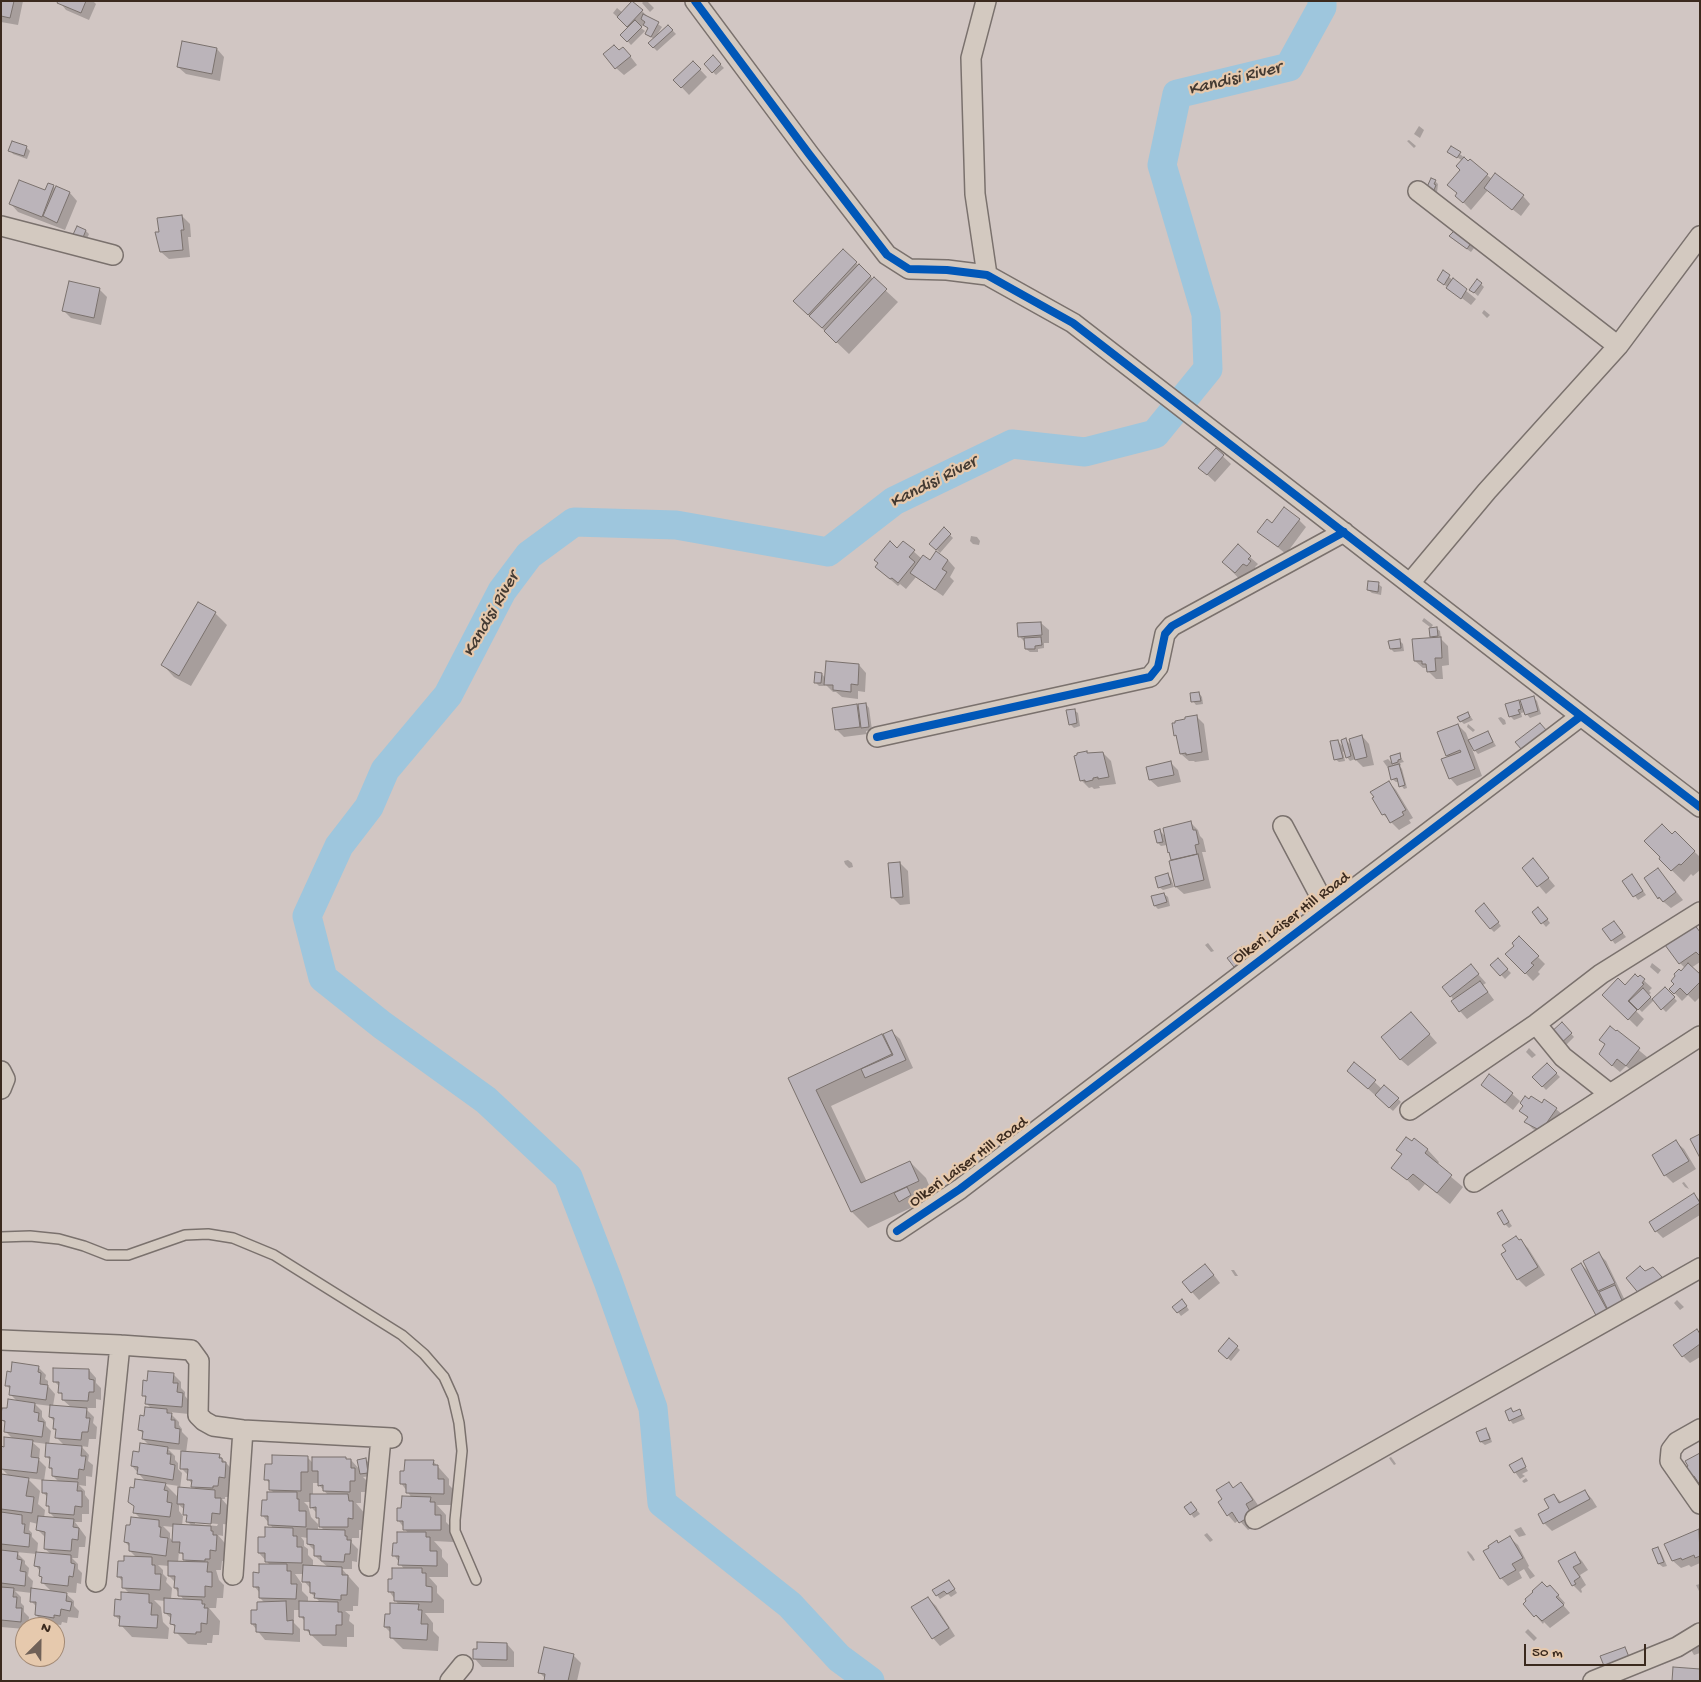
<!DOCTYPE html>
<style>
body{margin:0}
#map{position:relative;width:1701px;height:1682px;overflow:hidden;background:#d1c6c3;font-family:"Gochi Hand",sans-serif}
canvas{display:block}
.frame{position:absolute;inset:0;border:2px solid #3b2a1e;pointer-events:none}
.north{position:absolute;left:15px;top:1617px;width:50px;height:50px;box-sizing:border-box;background:#e6c9ad;border:1px solid #a28974;border-radius:50%;rotate:23deg;font-size:14px;font-weight:700;line-height:20px;text-align:center;color:#3b2a1e}
.north::after{content:'';display:block;margin:auto;width:18px;height:22px;background:#706158;clip-path:polygon(50% 0,100% 100%,50% 72%,0 100%)}
.scale{position:absolute;left:1524px;top:1644px;width:122px;height:22px;box-sizing:border-box;border:2px solid #3b2a1e;border-top:0;padding-left:6px;font-size:15px;line-height:18px;white-space:nowrap;color:#3b2a1e;-webkit-text-stroke:4px #e6c9ad;paint-order:stroke}
</style>
<div id="map">
<canvas width="1701" height="1682"></canvas>
<div class="frame"></div>
<div class="north">N</div>
<div class="scale">50 m</div>
</div>
<script>
const c = document.querySelector('canvas').getContext('2d');
c.lineJoin = 'round';
function paint(path, color) { c.fillStyle = color; c.fill(path, 'evenodd'); }
const toPath = rows => new Path2D(rows.map(r => 'M' + r).join(''));
function strokePath(path, color, width, dash) { c.strokeStyle = color; c.lineWidth = width; c.lineCap = dash ? 'butt' : 'round'; c.setLineDash(dash || []); c.stroke(path); }
function label(font, color, halo, rows, align = 'center') {
  c.font = font + ' "Gochi Hand",sans-serif'; c.lineWidth = 4.5; c.setLineDash([]); c.textBaseline = 'middle'; c.strokeStyle = halo; c.fillStyle = color; for (const [text, x, y, turn = 0] of rows) {
    c.save(); c.translate(x, y); c.rotate((+turn || 0) * Math.PI / 180); c.textAlign = isNaN(turn) ? turn : align; if (halo) c.strokeText(text, 0, 0); c.fillText(text, 0, 0); c.restore();
  }
}
const shadow = toPath([
 [1,1,23,1,18,25,1,22],
 [59,1,93,1,96,4,89,20,66,10],
 [644,1,647,1,654,8,650,12,642,3],
 [633,2,649,18,662,27,657,35,668,26,676,34,657,51,649,43,654,39,646,34,648,28,644,24,641,28,645,31,631,45,622,35,629,28,613,13,617,8,623,13],
 [217,49,224,57,220,81,186,74,178,67],
 [619,52,630,56,637,65,624,75,616,68],
 [713,57,724,68,716,75,705,64],
 [693,62,707,77,689,95,675,80],
 [1419,126,1424,130,1420,138,1414,134],
 [1409,140,1416,146,1414,148,1407,141],
 [26,147,30,151,27,159,13,154,10,150],
 [1452,148,1492,179,1523,196,1530,204,1521,216,1488,190,1471,210,1457,196,1463,161,1449,152],
 [1435,181,1438,184,1437,193,1428,187],
 [53,186,56,189,56,188,70,193,77,201,65,230,18,212,11,204,46,192],
 [182,216,190,224,191,237,188,237,190,257,169,259,161,252,160,233],
 [86,231,89,234,83,248,75,244],
 [1454,232,1474,248,1471,252,1454,240],
 [843,251,898,302,849,354,806,313],
 [1443,272,1476,299,1471,305,1442,283],
 [1481,284,1484,287,1478,296,1471,290],
 [99,289,107,297,101,325,71,318,64,311],
 [1484,310,1490,315,1487,318,1482,313],
 [1216,450,1231,464,1215,482,1200,468],
 [1299,520,1306,527,1286,554,1259,532,1272,525],
 [944,529,953,538,940,553,931,544],
 [971,536,977,537,980,541,979,545,973,544,970,541],
 [903,542,922,559,930,561,948,560,955,568,950,577,954,581,943,596,916,577,906,589,900,584,898,586,884,574,898,549],
 [1250,557,1258,564,1255,567,1258,570,1255,573,1252,570,1247,575,1247,587,1223,562],
 [1378,584,1382,587,1381,595,1372,593,1368,590],
 [215,613,227,625,191,686,174,677,163,665],
 [1424,618,1433,625,1430,629,1436,628,1440,631,1441,639,1448,646,1449,665,1442,666,1443,679,1436,679,1428,671,1428,668,1423,668,1415,661,1434,639,1431,636,1430,627,1422,621],
 [1041,623,1049,630,1049,643,1044,643,1044,648,1038,649,1038,652,1030,652,1026,649,1026,643,1019,636],
 [1399,640,1403,644,1404,651,1394,652,1391,649],
 [859,665,866,673,865,692,858,691,858,699,842,697,836,692,833,692,825,684,824,686,819,686,815,682,822,674,825,678],
 [1199,693,1202,697,1203,704,1196,705,1193,701],
 [1533,697,1537,701,1541,714,1530,718,1525,712,1521,713,1522,717,1514,720,1510,716,1518,701,1524,707],
 [866,704,869,708,872,730,866,731,867,734,844,737,836,729,856,706,860,710],
 [1074,710,1078,713,1080,726,1074,728,1070,724],
 [1468,713,1473,720,1464,724,1461,721],
 [1196,716,1204,724,1209,760,1195,762,1194,761,1189,761,1181,754,1178,738,1175,735],
 [1501,717,1505,720,1506,724,1503,725,1500,721,1498,718],
 [1468,724,1475,730,1473,732,1467,727],
 [1458,725,1466,733,1469,741,1488,732,1496,746,1478,754,1471,746,1482,776,1457,786,1450,778,1450,758,1447,755],
 [1362,736,1369,744,1374,765,1363,767,1355,759,1350,761,1347,757,1345,751,1343,752,1345,761,1339,762,1335,759,1338,741,1344,748,1346,740,1352,746],
 [1103,753,1111,761,1116,784,1099,786,1100,788,1094,789,1092,787,1089,788,1081,780,1088,754],
 [1399,755,1404,762,1400,763,1401,765,1400,766,1402,769,1407,788,1404,789,1399,782,1396,782,1392,779,1388,768,1383,761,1388,759,1394,765,1391,757],
 [1171,763,1178,770,1181,782,1158,787,1150,780],
 [1389,782,1396,790,1413,818,1409,820,1411,823,1399,830,1383,814],
 [1191,823,1198,830,1200,836,1203,839,1206,852,1202,852,1211,888,1184,894,1176,887,1173,861,1167,845,1161,846,1158,843,1160,831,1166,837],
 [1675,833,1700,857,1700,870,1693,876,1691,874,1684,882,1660,859],
 [848,860,852,863,853,867,849,868,845,864,844,861],
 [900,863,908,871,910,904,900,905,892,897],
 [1524,868,1540,868,1555,886,1546,894],
 [1658,869,1683,900,1671,908,1659,898,1646,878],
 [1168,875,1171,878,1174,887,1163,890,1159,887],
 [1635,879,1646,895,1638,900,1624,881],
 [1164,894,1168,897,1170,906,1158,909,1155,906],
 [1487,908,1501,926,1494,932,1490,928],
 [1542,912,1550,923,1546,927,1534,913],
 [1614,922,1626,937,1615,944,1612,940],
 [1700,932,1700,962,1691,968,1700,976,1700,997,1695,1002,1688,995,1682,1001,1671,989,1685,968,1680,963],
 [1519,938,1545,964,1538,972,1540,974,1533,981,1507,954,1516,946],
 [1208,943,1214,951,1211,952,1205,945],
 [1245,952,1252,960,1238,970,1229,959],
 [1498,960,1511,973,1505,979,1492,965],
 [1652,963,1661,970,1658,974,1650,967],
 [1471,966,1486,983,1483,985,1494,1000,1467,1019,1460,1011,1451,996],
 [1640,977,1652,988,1649,991,1651,993,1648,995,1653,1000,1665,988,1677,1001,1666,1012,1654,1000,1642,1012,1637,1007,1635,1010,1644,1019,1637,1027,1604,995,1625,987],
 [1418,1021,1437,1043,1408,1066,1400,1059],
 [1562,1024,1574,1037,1562,1049],
 [892,1032,900,1039,913,1068,831,1106,867,1182,910,1162,926,1178,934,1197,868,1228,852,1212,789,1079,882,1036,887,1041],
 [1617,1032,1647,1057,1634,1073,1626,1066,1620,1072,1608,1062,1606,1045,1601,1040],
 [1529,1048,1536,1055,1532,1058,1526,1052],
 [1355,1064,1382,1089,1385,1086,1401,1102,1393,1111,1348,1071],
 [1547,1064,1560,1077,1546,1090,1534,1077],
 [1482,1085,1512,1094,1520,1101,1513,1110],
 [1542,1105,1556,1109,1564,1116,1549,1138,1533,1129,1526,1122,1528,1118,1521,1111],
 [1414,1140,1428,1150,1439,1162,1437,1165,1463,1187,1450,1204,1425,1184,1419,1191,1393,1167,1403,1155,1398,1150],
 [1676,1142,1684,1149,1696,1169,1673,1183,1665,1175],
 [1684,1182,1687,1186,1689,1189,1685,1187,1682,1183],
 [1694,1195,1700,1200,1700,1215,1663,1238,1656,1231],
 [1502,1212,1512,1226,1509,1228,1505,1224],
 [1521,1241,1528,1248,1545,1275,1526,1287,1518,1279,1502,1254],
 [1599,1254,1606,1261,1632,1315,1608,1328,1581,1264,1590,1273],
 [1231,1270,1234,1270,1238,1276,1235,1276],
 [1213,1274,1220,1283,1199,1300,1192,1292],
 [1677,1300,1684,1307,1680,1310,1674,1303],
 [1185,1304,1189,1310,1181,1316,1174,1307],
 [1700,1334,1700,1357,1690,1363,1683,1356],
 [1229,1340,1240,1350,1231,1361,1223,1354],
 [38,1367,46,1375,45,1379,48,1381,48,1386,55,1394,53,1406,72,1408,63,1400,64,1396,60,1393,60,1387,54,1381,89,1370,96,1378,96,1383,101,1388,101,1400,96,1399,96,1408,85,1408,94,1417,93,1423,97,1427,96,1439,89,1439,88,1447,81,1446,89,1455,88,1461,93,1465,92,1477,86,1476,86,1486,79,1485,85,1491,85,1495,89,1500,89,1514,82,1514,82,1522,75,1522,86,1537,85,1547,79,1547,78,1558,72,1558,78,1564,78,1569,82,1573,81,1584,77,1583,76,1593,64,1592,74,1601,74,1606,79,1611,78,1618,68,1617,67,1623,62,1622,61,1625,44,1623,36,1615,37,1607,31,1601,32,1593,15,1591,21,1597,21,1603,24,1606,24,1612,29,1617,28,1627,25,1627,25,1629,1,1627,1,1551,4,1551,1,1549,1,1514,3,1514,1,1512,1,1476,10,1477,2,1469,5,1448,13,1439,5,1431,6,1424,2,1420,8,1409,17,1401,10,1394,11,1390,6,1385],
 [35,1404,51,1406,50,1417,55,1422,54,1429,57,1431,56,1437,65,1446,49,1444,51,1431,46,1426,46,1422,42,1417,42,1411],
 [32,1442,47,1444,46,1456,51,1461,50,1468,53,1471,53,1476,59,1482,44,1481,46,1467,39,1460,40,1449],
 [27,1478,44,1480,43,1493,48,1497,47,1505,50,1508,50,1513,55,1518,44,1518,45,1510,38,1504,40,1491],
 [30,1522,38,1524,37,1529,45,1537,45,1549,51,1554,37,1553,38,1543,32,1537,32,1533,29,1530],
 [16,1552,37,1554,36,1566,40,1571,40,1576,43,1579,43,1583,52,1592,32,1589,33,1581,28,1576,29,1568,25,1564,25,1561],
 [173,1374,181,1382,181,1388,185,1392,185,1396,190,1402,189,1414,169,1412,179,1422,179,1425,182,1429,182,1432,188,1438,186,1453,219,1455,237,1475,230,1497,225,1497,225,1499,222,1499,232,1511,231,1525,223,1524,223,1536,218,1535,229,1548,228,1562,222,1561,221,1570,216,1570,219,1580,224,1585,223,1598,217,1598,216,1608,209,1608,220,1621,219,1635,213,1635,212,1643,207,1643,207,1645,188,1644,176,1632,176,1628,172,1624,172,1619,165,1613,166,1601,154,1600,161,1607,163,1622,169,1628,168,1639,132,1637,121,1625,121,1621,115,1616,122,1601,130,1594,123,1587,123,1582,118,1576,125,1563,137,1558,130,1551,130,1547,125,1542,131,1527,141,1519,134,1512,135,1507,129,1502,136,1489,146,1482,132,1466,140,1453,150,1446,143,1439,144,1434,139,1430,152,1409,147,1404,147,1399,143,1395,149,1382],
 [168,1449,182,1450,181,1468,189,1476,189,1480,197,1490,180,1489,182,1473,178,1469,178,1463,175,1460,175,1456],
 [165,1484,179,1486,178,1497],
 [179,1505,185,1510,185,1514,188,1517,188,1522,192,1526,182,1526,183,1516,179,1511],
 [195,1522,218,1524,217,1526,195,1524],
 [163,1526,174,1527,173,1541,170,1538,170,1533],
 [179,1551,184,1556,184,1559,188,1563,178,1563],
 [158,1565,169,1566,169,1576,175,1582,175,1588,184,1600,171,1599,172,1588,166,1582,167,1578,163,1574,163,1570],
 [1511,1409,1515,1413,1520,1410,1525,1419,1513,1424,1510,1420],
 [1485,1430,1489,1433,1492,1442,1485,1445,1481,1442],
 [1700,1455,1700,1485,1698,1486,1690,1478],
 [307,1457,313,1463,351,1460,360,1470,365,1459,369,1463,371,1476,363,1477,367,1481,366,1492,361,1492,361,1503,356,1503,365,1514,365,1530,359,1530,359,1538,352,1538,352,1543,358,1549,357,1562,352,1561,352,1569,342,1569,359,1588,358,1606,353,1606,353,1611,345,1611,350,1615,349,1621,354,1625,354,1637,347,1637,347,1647,323,1646,305,1629,305,1621,300,1616,300,1610,294,1610,294,1623,300,1629,300,1642,265,1640,252,1624,258,1611,265,1603,260,1598,260,1593,254,1586,260,1574,270,1565,259,1553,273,1528,263,1516,274,1493,270,1489,270,1484,266,1479,273,1465],
 [313,1483,319,1483,319,1485,328,1495,313,1495],
 [304,1502,311,1502,311,1507,317,1513,317,1518,320,1518,320,1526,325,1531,318,1531,318,1524,311,1517,308,1506],
 [301,1537,308,1538,308,1544,315,1551,315,1556,329,1568,313,1567,313,1560,308,1555,308,1549,304,1546,304,1541],
 [295,1574,304,1574,304,1581,311,1589,311,1593,321,1603,308,1603,308,1597,302,1591,302,1584],
 [1391,1457,1394,1461,1396,1464,1394,1465,1391,1461,1389,1458],
 [1521,1460,1528,1471,1522,1474,1525,1476,1520,1479,1515,1472],
 [433,1461,449,1479,449,1485,456,1492,456,1505,437,1505,446,1515,446,1522,453,1529,453,1542,434,1541,442,1550,442,1557,448,1564,448,1577,429,1577,437,1586,437,1593,444,1600,444,1613,425,1613,433,1623,433,1631,439,1637,438,1651,403,1649,391,1637,391,1633,385,1627,399,1605,389,1591,394,1580,404,1569,394,1555,398,1544,408,1533,398,1520,403,1509,412,1498,401,1483],
 [1526,1478,1528,1481,1524,1483,1522,1481],
 [1229,1483,1234,1489,1241,1484,1249,1492,1260,1508,1259,1523,1248,1530,1239,1520,1235,1523,1228,1515,1224,1500],
 [1585,1491,1592,1499,1597,1507,1552,1531,1544,1523,1551,1509,1554,1495,1562,1503],
 [1186,1507,1194,1507,1200,1514,1194,1518],
 [1521,1527,1526,1535,1519,1537,1514,1530],
 [1699,1531,1700,1563,1691,1567,1689,1565,1681,1568,1673,1561],
 [1207,1533,1213,1540,1210,1542,1204,1535],
 [1510,1538,1518,1545,1529,1566,1528,1567,1535,1576,1530,1579,1524,1569,1519,1572,1522,1578,1508,1586,1501,1578,1499,1544],
 [1657,1548,1661,1552,1667,1566,1663,1567,1659,1564,1653,1550],
 [1468,1551,1472,1555,1475,1560,1473,1561,1470,1557,1467,1552],
 [1574,1553,1582,1561,1588,1570,1580,1575,1586,1585,1581,1589,1582,1592,1581,1593,1573,1585,1560,1562],
 [1700,1584,1700,1593,1696,1585],
 [952,1585,957,1593,951,1597,948,1594,940,1599,937,1595],
 [1547,1589,1557,1594,1565,1603,1563,1605,1570,1613,1550,1628,1544,1622,1543,1624,1525,1604],
 [928,1598,936,1606,955,1636,940,1646,933,1638],
 [1528,1629,1537,1638,1534,1641,1525,1632],
 [507,1644,514,1652,514,1667,482,1667,475,1659],
 [1700,1645,1700,1653,1694,1655,1690,1648],
 [573,1655,581,1663,577,1681,545,1681,545,1678,539,1672]
]);
const river = toPath([
 [870,1681,839,1658,790,1605,662,1503,653,1408,608,1281,568,1177,486,1100,382,1025,323,978,307,916,339,846,369,807,385,770,448,695,502,591,529,555,574,522,676,525,828,552,894,501,1012,444,1085,452,1155,434,1208,369,1206,314,1162,165,1177,94,1289,67,1322,7,1322,1]
]);
const building = toPath([
 [1,1,14,1,10,18,1,16,1,1],
 [58,1,86,1,81,13,57,3,58,1],
 [632,1,643,10,627,27,617,17,632,1],
 [643,14,659,22,651,37,645,34,648,28,643,25,645,22,641,19,643,14],
 [635,20,642,27,627,42,620,35,635,20],
 [668,25,673,30,653,48,648,43,668,25],
 [182,41,217,48,212,74,177,67,182,41],
 [614,45,619,50,623,47,631,56,615,69,603,54,614,45],
 [713,55,721,64,712,73,704,64,713,55],
 [693,61,701,69,681,88,673,80,693,61],
 [12,141,27,146,24,156,8,151,12,141],
 [1451,146,1461,152,1457,158,1447,152,1451,146],
 [1464,157,1468,161,1470,159,1488,174,1463,203,1455,196,1457,193,1447,185,1460,170,1456,166,1464,157],
 [1495,173,1524,195,1512,210,1484,188,1495,173],
 [1431,178,1436,180,1434,184,1436,185,1434,190,1427,187,1431,178],
 [19,180,45,190,48,183,54,185,42,217,9,204,19,180],
 [56,186,70,192,57,223,43,216,56,186],
 [182,215,184,230,181,230,183,250,160,252,155,232,159,232,157,218,182,215],
 [77,226,86,230,80,245,70,241,77,226],
 [1454,231,1471,243,1467,249,1449,236,1454,231],
 [843,249,857,262,808,315,793,301,843,249],
 [859,264,871,276,822,328,809,316,859,264],
 [1443,270,1450,275,1444,285,1437,280,1443,270],
 [874,277,887,289,836,343,824,331,874,277],
 [1453,278,1467,289,1461,299,1446,288,1453,278],
 [1477,279,1482,283,1474,293,1469,290,1477,279],
 [69,281,100,288,94,318,62,311,69,281],
 [1216,448,1224,455,1207,475,1198,468,1216,448],
 [1284,507,1300,519,1278,547,1257,532,1267,519,1272,523,1284,507],
 [944,527,951,534,936,550,929,544,944,527],
 [890,541,897,548,903,541,915,550,909,557,915,562,898,583,892,578,890,579,875,567,878,563,874,560,890,541],
 [1238,544,1251,556,1248,559,1251,561,1247,566,1243,564,1235,573,1222,562,1238,544],
 [936,551,948,560,942,569,947,572,935,590,910,573,923,555,930,560,936,551],
 [1368,581,1379,582,1378,592,1367,590,1368,581],
 [198,602,216,612,179,676,161,665,198,602],
 [1041,622,1042,635,1018,637,1017,623,1041,622],
 [1437,627,1438,636,1430,637,1429,628,1437,627],
 [1041,637,1042,645,1035,646,1035,649,1025,649,1024,638,1041,637],
 [1441,637,1442,658,1435,658,1436,671,1427,672,1426,664,1422,664,1422,661,1414,661,1412,639,1441,637],
 [1400,639,1401,648,1390,649,1388,641,1400,639],
 [826,661,859,664,858,685,851,684,851,692,833,690,833,685,824,685,826,661],
 [815,672,822,673,821,683,814,683,815,672],
 [1199,692,1201,701,1191,702,1190,693,1199,692],
 [1534,696,1538,711,1525,715,1520,700,1534,696],
 [1519,700,1521,709,1518,710,1520,714,1509,717,1505,704,1519,700],
 [866,703,869,727,861,728,858,704,866,703],
 [857,704,860,727,835,730,832,708,857,704],
 [1075,709,1077,723,1069,725,1066,710,1075,709],
 [1468,712,1470,717,1460,722,1457,717,1468,712],
 [1197,715,1202,752,1186,755,1186,753,1180,754,1176,735,1174,736,1172,723,1175,723,1175,721,1185,719,1185,717,1197,715],
 [1540,723,1547,731,1522,750,1515,742,1540,723],
 [1458,724,1475,769,1449,779,1441,759,1461,752,1460,750,1446,756,1437,732,1458,724],
 [1488,731,1493,742,1474,751,1468,740,1488,731],
 [1362,735,1367,757,1355,760,1349,739,1362,735],
 [1346,738,1351,756,1346,758,1341,740,1346,738],
 [1338,740,1343,758,1334,760,1330,741,1338,740],
 [1087,751,1087,753,1103,752,1109,777,1098,779,1098,777,1093,778,1093,780,1085,782,1085,780,1080,781,1074,756,1077,755,1077,753,1087,751],
 [1400,753,1401,759,1398,760,1398,762,1392,764,1390,756,1400,753],
 [1171,761,1174,775,1149,780,1146,767,1171,761],
 [1399,764,1405,785,1399,787,1397,778,1391,780,1388,767,1399,764],
 [1389,781,1406,810,1402,812,1404,815,1390,823,1385,814,1382,815,1372,798,1374,797,1370,792,1389,781],
 [1191,821,1193,830,1196,830,1199,844,1195,845,1197,854,1171,860,1169,852,1168,853,1163,828,1191,821],
 [1662,824,1672,834,1675,831,1695,851,1681,865,1679,864,1671,871,1659,859,1660,857,1644,841,1662,824],
 [1160,829,1163,842,1157,843,1154,831,1160,829],
 [1198,854,1204,880,1175,887,1169,861,1198,854],
 [1533,858,1549,878,1537,887,1522,868,1533,858],
 [900,862,903,897,891,898,888,863,900,862],
 [1658,868,1676,892,1663,902,1659,897,1658,899,1644,878,1658,868],
 [1168,873,1171,884,1158,888,1155,877,1168,873],
 [1632,874,1643,891,1633,897,1622,881,1632,874],
 [1164,893,1167,902,1154,906,1151,896,1164,893],
 [1484,903,1499,922,1490,929,1475,911,1484,903],
 [1538,907,1548,919,1541,924,1532,912,1538,907],
 [1614,921,1623,933,1611,941,1602,929,1614,921],
 [1694,924,1700,932,1700,956,1696,952,1679,964,1665,945,1694,924],
 [1519,936,1539,956,1531,963,1534,965,1525,974,1505,954,1514,946,1512,943,1519,936],
 [1242,947,1249,956,1234,967,1227,958,1242,947],
 [1498,958,1508,969,1500,976,1490,965,1498,958],
 [1688,963,1700,974,1700,982,1687,995,1680,988,1674,994,1669,989,1674,984,1671,981,1675,976,1674,974,1679,969,1681,971,1688,963],
 [1471,964,1479,974,1450,997,1442,987,1471,964],
 [1635,974,1638,977,1640,975,1645,979,1642,983,1644,984,1628,1001,1637,1010,1628,1020,1602,995,1618,978,1625,985,1635,974],
 [1480,981,1488,992,1459,1012,1451,1001,1480,981],
 [1665,987,1675,997,1661,1010,1652,999,1665,987],
 [1643,988,1651,997,1638,1010,1629,1001,1643,988],
 [1411,1012,1430,1034,1400,1060,1381,1037,1411,1012],
 [1562,1022,1572,1033,1558,1046,1548,1035,1562,1022],
 [1610,1026,1616,1031,1617,1030,1640,1048,1626,1066,1617,1059,1612,1066,1599,1054,1605,1044,1599,1040,1610,1026],
 [892,1030,906,1060,865,1078,861,1069,893,1055,883,1034,892,1030],
 [882,1034,892,1054,816,1090,861,1183,910,1161,919,1181,851,1212,788,1078,882,1034],
 [1354,1062,1376,1080,1368,1089,1347,1071,1354,1062],
 [1547,1063,1557,1073,1542,1087,1532,1077,1547,1063],
 [1489,1074,1513,1093,1505,1103,1481,1085,1489,1074],
 [1384,1085,1399,1098,1389,1108,1375,1095,1384,1085],
 [1525,1096,1529,1099,1531,1096,1542,1103,1544,1099,1557,1108,1541,1131,1524,1122,1528,1117,1519,1111,1523,1106,1520,1103,1525,1096],
 [1700,1134,1700,1158,1690,1139,1700,1134],
 [1406,1137,1412,1141,1414,1138,1428,1149,1425,1153,1452,1175,1437,1193,1413,1174,1407,1180,1391,1168,1402,1154,1396,1150,1406,1137],
 [1676,1140,1689,1161,1664,1176,1652,1155,1676,1140],
 [907,1187,911,1195,899,1202,894,1193,907,1187],
 [1694,1193,1700,1203,1655,1232,1649,1222,1694,1193],
 [1502,1210,1509,1222,1504,1225,1497,1213,1502,1210],
 [1516,1236,1519,1240,1521,1239,1538,1267,1517,1280,1501,1254,1506,1251,1502,1245,1516,1236],
 [1599,1252,1615,1283,1598,1291,1583,1261,1599,1252],
 [1581,1263,1610,1315,1599,1321,1571,1269,1581,1263],
 [1205,1264,1214,1275,1191,1293,1182,1282,1205,1264],
 [1640,1266,1645,1271,1653,1267,1662,1277,1640,1295,1626,1278,1640,1266],
 [1615,1285,1625,1307,1610,1314,1599,1292,1615,1285],
 [1182,1299,1187,1306,1177,1313,1172,1307,1182,1299],
 [1697,1329,1700,1334,1700,1344,1682,1357,1673,1345,1697,1329],
 [1229,1338,1238,1346,1227,1359,1218,1351,1229,1338],
 [12,1362,39,1366,38,1372,41,1373,40,1384,48,1385,46,1400,9,1395,10,1386,5,1386,7,1371,11,1372,12,1362],
 [53,1368,89,1369,89,1379,94,1380,94,1392,89,1392,88,1401,62,1400,62,1393,58,1393,59,1382,53,1382,53,1368],
 [148,1371,174,1373,173,1383,178,1383,177,1392,183,1393,182,1407,145,1404,146,1396,142,1396,143,1380,147,1381,148,1371],
 [8,1399,35,1403,34,1412,39,1413,38,1421,44,1422,42,1437,4,1432,5,1421,1,1420,1,1414,2,1408,7,1408,8,1399],
 [50,1405,87,1408,86,1418,90,1418,88,1432,82,1432,81,1440,55,1438,56,1429,53,1429,54,1418,49,1417,50,1405],
 [145,1407,167,1409,167,1413,172,1413,171,1420,175,1420,175,1428,180,1429,179,1444,142,1439,143,1431,138,1430,140,1415,144,1416,145,1407],
 [1511,1408,1513,1412,1520,1409,1522,1415,1509,1421,1505,1411,1511,1408],
 [1486,1428,1490,1439,1480,1442,1476,1432,1486,1428],
 [4,1437,33,1440,31,1457,39,1458,37,1473,1,1469,1,1446,4,1447,4,1437],
 [46,1443,82,1446,81,1456,86,1456,84,1470,79,1469,78,1479,52,1476,52,1468,49,1468,50,1457,45,1457,46,1443],
 [140,1443,168,1447,167,1454,171,1454,170,1464,175,1465,173,1480,137,1474,138,1467,131,1466,133,1451,139,1452,140,1443],
 [181,1451,220,1454,219,1458,222,1458,222,1462,226,1462,225,1478,219,1477,218,1486,213,1486,213,1488,191,1487,192,1480,187,1480,188,1469,180,1469,181,1451],
 [1700,1453,1700,1485,1694,1476,1689,1479,1684,1469,1688,1466,1685,1461,1700,1453],
 [272,1455,308,1456,308,1472,301,1472,301,1491,269,1490,269,1480,264,1480,265,1464,272,1464,272,1455],
 [312,1457,346,1457,346,1459,351,1459,351,1468,355,1468,355,1481,350,1481,350,1492,323,1491,323,1485,318,1486,318,1471,312,1471,312,1457],
 [366,1458,368,1473,360,1474,357,1460,366,1458],
 [1522,1458,1526,1467,1514,1473,1509,1465,1522,1458],
 [405,1460,434,1460,433,1465,438,1465,438,1479,444,1479,444,1494,406,1493,406,1484,400,1484,400,1471,404,1471,405,1460],
 [1,1474,29,1478,26,1496,34,1497,32,1513,1,1509,1,1474],
 [135,1479,166,1483,164,1490,168,1491,167,1502,172,1503,170,1517,133,1513,134,1506,128,1502,130,1487,134,1488,135,1479],
 [42,1480,78,1482,77,1491,82,1491,82,1507,75,1506,74,1515,49,1513,49,1506,46,1506,47,1493,42,1493,42,1480],
 [1229,1482,1233,1488,1241,1482,1253,1500,1246,1504,1252,1515,1239,1523,1232,1512,1227,1516,1218,1502,1222,1499,1216,1490,1229,1482],
 [178,1487,215,1490,215,1498,221,1498,220,1514,212,1513,211,1524,186,1522,187,1515,183,1515,184,1504,177,1504,178,1487],
 [1585,1490,1590,1499,1543,1524,1538,1514,1549,1508,1544,1499,1554,1494,1559,1503,1585,1490],
 [267,1492,297,1492,297,1499,299,1499,299,1511,306,1511,306,1527,268,1525,268,1516,261,1516,262,1500,267,1500,267,1492],
 [310,1494,348,1494,349,1501,353,1501,353,1519,348,1518,348,1527,319,1527,319,1518,316,1518,316,1507,310,1508,310,1494],
 [402,1496,431,1497,430,1502,435,1502,435,1515,441,1515,441,1530,403,1530,403,1521,397,1521,397,1508,401,1508,402,1496],
 [1191,1502,1197,1510,1190,1515,1184,1507,1191,1502],
 [1,1512,22,1515,22,1524,25,1524,24,1533,30,1534,29,1547,1,1544,1,1512],
 [38,1516,74,1519,73,1527,79,1528,78,1540,72,1539,71,1551,44,1549,45,1532,36,1530,38,1516],
 [131,1517,159,1520,159,1527,161,1527,160,1537,168,1538,166,1556,129,1551,129,1543,124,1542,126,1525,130,1525,131,1517],
 [173,1524,211,1526,211,1531,213,1531,213,1535,217,1535,216,1551,210,1550,210,1559,205,1559,205,1561,183,1560,183,1553,179,1553,180,1542,172,1542,173,1524],
 [265,1527,293,1528,293,1536,297,1536,297,1547,302,1547,302,1563,265,1562,265,1553,258,1553,258,1537,265,1537,265,1527],
 [307,1529,345,1530,345,1536,347,1536,347,1540,351,1540,350,1554,345,1554,344,1562,321,1561,321,1556,314,1556,314,1545,307,1544,307,1529],
 [1699,1529,1700,1556,1695,1558,1694,1555,1682,1560,1681,1558,1672,1561,1664,1544,1699,1529],
 [397,1532,426,1532,426,1537,430,1537,430,1551,437,1551,437,1566,398,1565,399,1556,392,1556,393,1543,397,1543,397,1532],
 [1510,1536,1523,1558,1512,1564,1516,1570,1500,1579,1483,1551,1489,1548,1488,1546,1497,1540,1498,1543,1510,1536],
 [1658,1547,1664,1562,1658,1564,1652,1549,1658,1547],
 [1,1550,18,1552,17,1559,22,1560,20,1571,26,1572,25,1586,1,1583,1,1550],
 [36,1552,71,1555,71,1563,75,1564,73,1577,69,1576,68,1586,41,1583,42,1577,39,1576,40,1567,34,1566,36,1552],
 [1575,1552,1581,1563,1573,1567,1580,1577,1574,1581,1576,1584,1572,1586,1558,1561,1575,1552],
 [124,1556,152,1557,152,1565,155,1565,155,1574,161,1574,160,1590,122,1588,122,1577,117,1577,118,1561,124,1561,124,1556],
 [168,1561,208,1562,207,1572,212,1572,212,1587,205,1586,205,1597,178,1596,178,1588,174,1588,175,1576,168,1576,168,1561],
 [259,1564,287,1564,287,1571,291,1571,291,1584,297,1584,296,1599,259,1598,259,1587,253,1587,253,1572,259,1573,259,1564],
 [303,1565,342,1567,342,1575,348,1575,347,1595,341,1595,341,1600,314,1598,315,1593,310,1593,310,1582,302,1582,303,1565],
 [392,1568,422,1568,422,1573,426,1573,426,1586,432,1587,432,1602,394,1601,394,1592,388,1592,388,1579,392,1579,392,1568],
 [949,1580,955,1589,947,1594,944,1591,936,1596,932,1590,949,1580],
 [1542,1582,1547,1587,1550,1585,1559,1595,1556,1597,1564,1605,1542,1621,1536,1615,1534,1617,1523,1604,1526,1601,1525,1599,1533,1592,1532,1591,1542,1582],
 [1,1587,14,1588,13,1597,17,1597,16,1608,22,1608,21,1622,1,1620,1,1587],
 [31,1588,67,1593,66,1601,72,1602,70,1611,61,1609,60,1616,54,1615,54,1618,35,1615,36,1602,30,1602,31,1588],
 [121,1592,149,1594,149,1603,152,1603,151,1615,158,1615,157,1628,119,1626,120,1616,114,1616,115,1599,121,1600,121,1592],
 [928,1597,949,1628,932,1639,911,1607,928,1597],
 [164,1598,202,1600,202,1604,205,1604,204,1608,208,1608,207,1624,201,1623,201,1632,196,1632,196,1634,174,1633,175,1625,170,1624,171,1614,164,1613,164,1598],
 [286,1601,287,1621,293,1620,293,1634,256,1632,256,1624,251,1624,251,1610,257,1610,257,1602,286,1601],
 [299,1601,338,1602,338,1612,342,1612,342,1625,336,1625,336,1635,310,1635,309,1630,304,1630,304,1617,299,1617,299,1601],
 [390,1603,419,1604,418,1610,422,1610,421,1624,428,1624,427,1640,390,1638,390,1627,384,1627,385,1614,390,1614,390,1603],
 [477,1642,507,1643,507,1660,473,1659,473,1649,477,1649,477,1642],
 [544,1647,574,1654,568,1681,544,1681,545,1674,538,1673,544,1647],
 [1625,1647,1629,1657,1604,1666,1600,1656,1625,1647],
 [1673,1667,1700,1669,1700,1681,1672,1681,1673,1667]
]);
const lane = toPath([
 [1,1237,30,1236,59,1239,84,1246,107,1255,128,1255,185,1235,208,1234,233,1238,274,1255,402,1335,424,1354,444,1377,453,1397,459,1423,462,1451,455,1520,455,1531,476,1580]
]);
const street = toPath([
 [695,1,809,154,887,255,909,269,947,270,987,275,1073,323,1581,716],
 [986,1,971,58,975,194,987,275],
 [1418,191,1618,346],
 [1,226,113,255],
 [1410,583,1487,491,1618,346,1700,236],
 [877,737,1150,677,1158,667,1165,634,1172,626,1344,532],
 [1283,826,1327,909],
 [1536,1024,1563,1057,1610,1094],
 [1,1071,5,1079,1,1089],
 [1410,1110,1536,1024,1601,974,1700,912],
 [1474,1182,1700,1036],
 [897,1231,960,1189,1581,716,1700,807],
 [1,1340,120,1345,191,1350,199,1361,198,1415,204,1421,213,1426,243,1430,392,1438],
 [1700,1429,1677,1442,1671,1450,1670,1461,1700,1504],
 [1255,1519,1700,1268],
 [369,1566,381,1438],
 [233,1575,243,1430],
 [96,1582,120,1345],
 [450,1681,463,1665],
 [1593,1681,1677,1647,1700,1633]
]);
const cycleway = toPath([
 [695,1,809,154,887,255,909,269,947,270,987,275,1073,323,1581,716],
 [877,737,1150,677,1158,667,1165,634,1172,626,1344,532],
 [897,1231,960,1189,1581,716,1700,807]
]);
const streetNames = [
 ["Olkeri Laiser Hill Road",1292,919,-37],
 ["Olkeri Laiser Hill Road",969,1163,-36]
];
const waterNames = [
 ["Kandisi River",1235,80,-14],
 ["Kandisi River",934,483,-27],
 ["Kandisi River",492,615,-60]
];
paint(shadow, '#0003');
strokePath(river, '#9ec6dd', 29);
paint(building, '#bbb4ba');
strokePath(building, '#7a716d', 1);
strokePath(lane, '#7a716d', 12);
strokePath(street, '#7a716d', 22);
strokePath(lane, '#d3c9c0', 9);
strokePath(street, '#d3c9c0', 19);
strokePath(cycleway, '#0057b8', 8);
label('16px', '#3b2a1e', '#e6c9ad', streetNames);
label('italic 18px', '#433a32', '#e6c9ad', waterNames);
</script>
